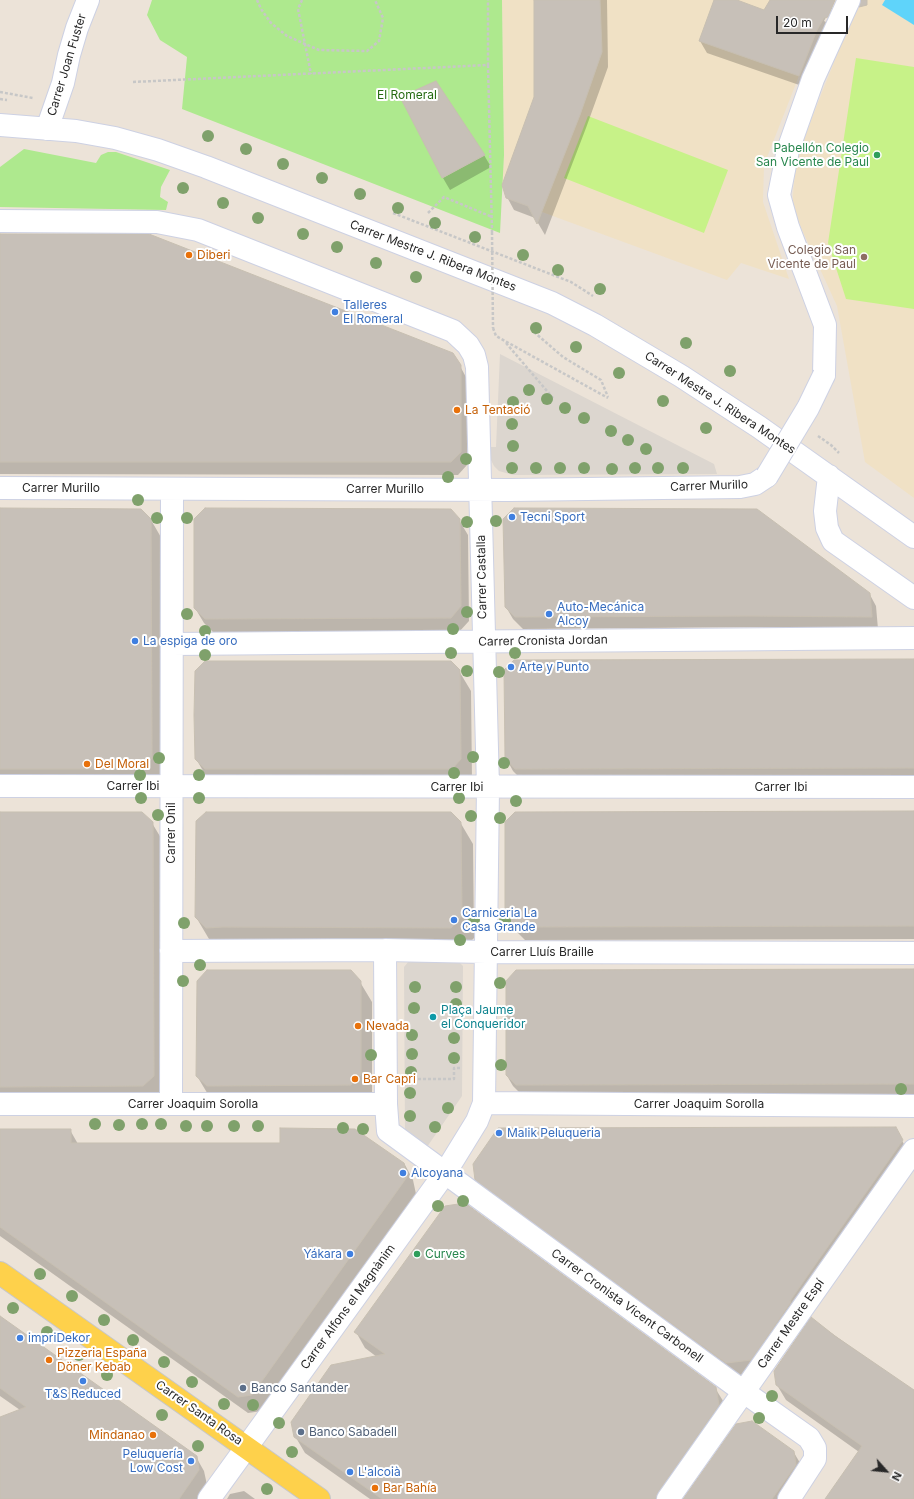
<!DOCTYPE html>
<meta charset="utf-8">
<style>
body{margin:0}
#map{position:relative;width:914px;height:1499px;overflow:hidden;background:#ece3d8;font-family:Inter,sans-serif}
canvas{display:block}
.north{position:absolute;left:866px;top:1451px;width:40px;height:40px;-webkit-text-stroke:3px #fff;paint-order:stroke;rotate:117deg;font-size:11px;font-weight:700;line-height:16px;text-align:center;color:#282828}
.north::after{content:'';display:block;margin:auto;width:14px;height:18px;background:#282828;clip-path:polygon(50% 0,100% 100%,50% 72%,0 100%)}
.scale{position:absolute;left:776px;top:16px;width:72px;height:18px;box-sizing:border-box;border:2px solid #282828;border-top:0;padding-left:5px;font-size:12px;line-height:14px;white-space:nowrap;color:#282828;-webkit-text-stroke:3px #fff;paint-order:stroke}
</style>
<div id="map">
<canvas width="914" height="1499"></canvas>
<div class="north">N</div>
<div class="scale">20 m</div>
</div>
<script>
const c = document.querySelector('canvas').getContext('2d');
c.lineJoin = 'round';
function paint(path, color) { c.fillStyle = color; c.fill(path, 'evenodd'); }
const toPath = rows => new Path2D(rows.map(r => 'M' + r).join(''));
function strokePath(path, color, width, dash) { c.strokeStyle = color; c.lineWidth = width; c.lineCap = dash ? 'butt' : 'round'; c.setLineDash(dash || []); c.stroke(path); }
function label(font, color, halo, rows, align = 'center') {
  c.font = font + ' Inter,sans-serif'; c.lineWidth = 4; c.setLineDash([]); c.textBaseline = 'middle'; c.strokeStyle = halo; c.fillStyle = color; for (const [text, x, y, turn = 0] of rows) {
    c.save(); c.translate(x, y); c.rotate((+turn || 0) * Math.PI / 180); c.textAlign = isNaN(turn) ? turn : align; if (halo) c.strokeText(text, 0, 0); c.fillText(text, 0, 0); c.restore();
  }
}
const education = toPath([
 [502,0,838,0,831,16,824,18,817,30,764,165,763,202,789,279,741,263,727,280,542,212,536,215,531,211,528,206,502,185,504,155],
 [861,0,914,0,914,498,865,462,837,306,792,208,796,158,844,37]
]);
const green = toPath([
 [152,0,502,0,504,155,500,233,182,109,187,57,160,40,147,15],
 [24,149,96,163,101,155,108,152,116,152,170,170,161,187,160,197,168,202,166,210,0,207,0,167]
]);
const pitch = toPath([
 [856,58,914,67,914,309,846,299,828,243],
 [588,116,728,170,704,233,564,178]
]);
const plaza = toPath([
 [500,354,714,464,717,474,513,475,499,471,494,466,491,460,487,447,496,447],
 [409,961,458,961,463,966,462,1096,427,1147,405,1133,404,967]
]);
const water = toPath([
 [885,0,914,0,914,25,882,5]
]);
const shadow = toPath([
 [534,0,607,0,608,67,586,128,545,235,535,218,514,210,507,197,535,97],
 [715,0,734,0,764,11,772,0,835,0,824,21,826,22,837,0,805,87,707,53,700,41],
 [484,155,491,167,450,190,443,178],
 [0,235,460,366,467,379,467,465,458,475,0,474],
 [0,509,151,520,162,539,162,777,0,787],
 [459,520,468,535,469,621,459,632,214,633,204,623,195,608],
 [869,593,876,606,878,629,757,627,523,629,513,619,506,607],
 [914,660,914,780,523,781,513,771,506,758],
 [459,671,471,691,472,779,208,779,196,759],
 [914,812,914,939,525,940,515,930,506,916],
 [0,813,152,823,161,838,161,1091,152,1101,0,1101],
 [460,822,473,844,474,938,463,949,219,949,209,939,196,917],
 [914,972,914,1095,523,1096,513,1086,506,1074],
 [360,982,372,1002,372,1094,209,1096,197,1076],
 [895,1128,910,1155,759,1374,735,1377,485,1194,476,1179],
 [0,1130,70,1130,78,1144,404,1163,413,1180,416,1194,262,1411,248,1413,0,1236],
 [0,1317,196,1457,204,1471,207,1485,197,1499,0,1499,0,1418,20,1410,0,1396],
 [812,1319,884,1371,914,1391,914,1499,826,1499,859,1452,786,1400,777,1385],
 [356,1332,715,1388,725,1404,673,1499,370,1499,305,1453,295,1436,377,1357,365,1348],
 [793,1451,803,1468,793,1499,685,1499],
 [244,1491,255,1499,227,1499,230,1494]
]);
const building = toPath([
 [534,0,600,0,602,52,580,115,537,224,528,206,506,198,502,185,534,97,534,0],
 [714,0,737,0,764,10,770,0,835,0,828,17,824,18,817,30,799,76,699,41,714,0],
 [861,0,867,0,867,5,859,7,861,0],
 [436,81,485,155,442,178,400,97,436,81],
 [0,234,149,234,453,353,461,365,461,452,451,462,0,462,0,234],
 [0,508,141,509,151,519,152,758,143,769,0,769,0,508],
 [205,508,451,509,460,519,461,606,451,618,205,619,194,608,194,519,205,508],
 [514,508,757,509,870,593,872,617,750,616,515,617,505,607,503,519,514,508],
 [914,659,914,768,515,769,505,758,504,670,514,660,914,659],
 [205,661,451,661,460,670,461,759,452,769,205,769,195,759,194,715,195,671,205,661],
 [914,811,914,926,516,927,505,916,505,822,515,812,914,811],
 [0,812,142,812,153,822,154,1076,143,1086,0,1087,0,812],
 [206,812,451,812,461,822,462,916,451,928,223,927,206,928,195,917,196,821,206,812],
 [914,969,914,1084,516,1085,506,1075,506,981,516,970,914,969],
 [207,970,351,970,361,981,361,1075,351,1085,207,1086,196,1076,197,981,207,970],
 [896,1127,903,1140,817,1262,790,1301,791,1302,751,1360,726,1363,475,1180,473,1164,498,1128,896,1127],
 [280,1128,355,1129,404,1163,407,1177,252,1395,238,1397,0,1227,0,1129,71,1129,71,1143,280,1143,280,1128],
 [465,1203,716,1387,719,1405,658,1492,656,1499,382,1499,294,1437,291,1422,331,1365,385,1354,354,1332,445,1206,465,1203],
 [0,1316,197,1456,199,1470,179,1499,0,1499,0,1417,26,1407,0,1388,0,1316],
 [811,1317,835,1336,914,1390,914,1499,825,1499,862,1446,776,1385,774,1371,811,1317],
 [752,1421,794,1451,796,1465,772,1499,683,1499,736,1424,752,1421]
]);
const path = toPath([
 [257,0,261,9,271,23,287,36,305,44,319,50,367,51,379,41,383,18,375,0],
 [302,0,298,9,311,74],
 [488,65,492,232],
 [133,82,488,65,488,0],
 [0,92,33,98],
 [0,99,7,100],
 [393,213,571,282,593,296],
 [428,213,444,197,492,217],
 [493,328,496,336,505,341,608,398],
 [534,332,563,357,601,380,608,397],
 [506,343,553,398],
 [818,436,831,445,839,453],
 [409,1078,409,1079,454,1079,454,1068,462,1068]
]);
const minor = toPath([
 [0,125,76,131,115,138,158,150,206,167,552,303,595,325,681,376,759,427,914,537],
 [47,129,63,83,69,55,77,28,88,0],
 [0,221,157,222,198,230,453,331,468,345,474,355,477,367,488,787,484,1103,477,1121,445,1173,209,1499],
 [824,375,825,325,788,227,779,195,788,150,813,79,849,0],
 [829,476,825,511,827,528,833,541,914,598],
 [0,488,510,490,740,487,755,484,767,476],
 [172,644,914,638],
 [0,786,914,787],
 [385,950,386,1104,388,1131,744,1392,809,1438,815,1448,815,1459,789,1499],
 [171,951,385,950,486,952,914,953],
 [484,1103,914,1106],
 [0,1104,386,1104],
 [171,1104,172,489],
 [668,1499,914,1150]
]);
const major = toPath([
 [0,1273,319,1499]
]);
const pathBridge = toPath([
 [492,232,493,328]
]);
const minorBridge = toPath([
 [767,476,808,408,824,375]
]);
const trees = [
 [208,136],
 [246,149],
 [283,164],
 [322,178],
 [183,188],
 [360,194],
 [223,203],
 [398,208],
 [258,218],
 [435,223],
 [303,234],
 [475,237],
 [337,247],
 [523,255],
 [376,263],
 [558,270],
 [416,277],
 [600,289],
 [536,328],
 [686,343],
 [576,347],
 [730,371],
 [619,373],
 [529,390],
 [547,399],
 [663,401],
 [513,402],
 [565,408],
 [584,418],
 [512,424],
 [706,428],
 [611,431],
 [628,440],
 [513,446],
 [646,449],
 [466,459],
 [512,468],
 [536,468],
 [560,468],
 [584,468],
 [635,468],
 [658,468],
 [683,468],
 [612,469],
 [448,477],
 [138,500],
 [157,518],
 [187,518],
 [496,521],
 [467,522],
 [467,612],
 [187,614],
 [453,629],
 [205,631],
 [451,653],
 [515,653],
 [205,655],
 [467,671],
 [499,672],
 [473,757],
 [159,758],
 [504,763],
 [454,773],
 [140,775],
 [199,775],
 [141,798],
 [199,798],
 [459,798],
 [516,801],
 [158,815],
 [471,816],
 [500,818],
 [474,920],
 [505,921],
 [184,923],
 [460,940],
 [200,965],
 [183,981],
 [500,983],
 [415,987],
 [456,987],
 [456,1004],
 [414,1008],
 [412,1035],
 [454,1038],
 [412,1054],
 [371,1055],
 [454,1058],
 [501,1065],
 [411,1072],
 [901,1089],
 [410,1093],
 [448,1108],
 [410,1116],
 [95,1124],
 [142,1124],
 [161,1124],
 [119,1125],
 [186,1126],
 [207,1126],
 [234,1126],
 [258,1126],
 [435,1127],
 [343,1128],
 [363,1129],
 [463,1201],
 [438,1206],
 [40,1274],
 [72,1296],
 [13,1308],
 [104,1320],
 [47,1332],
 [133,1340],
 [79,1355],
 [164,1362],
 [107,1375],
 [192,1382],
 [772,1396],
 [224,1404],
 [253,1405],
 [162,1415],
 [759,1418],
 [279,1423],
 [198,1446],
 [292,1452],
 [267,1489]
];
const markers = [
 [877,155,4,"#2e9e5b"],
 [189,255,4,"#e8710a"],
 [864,257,4,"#8d6e63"],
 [335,312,4,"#3f7fe0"],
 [457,410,4,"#e8710a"],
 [512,517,4,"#3f7fe0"],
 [549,614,4,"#3f7fe0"],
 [135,641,4,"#3f7fe0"],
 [511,667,4,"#3f7fe0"],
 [87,764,4,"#e8710a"],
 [454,920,4,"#3f7fe0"],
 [433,1017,4,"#0f9aa8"],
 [358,1026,4,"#e8710a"],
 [355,1079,4,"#e8710a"],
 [499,1133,4,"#3f7fe0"],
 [403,1173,4,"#3f7fe0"],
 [350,1254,4,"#3f7fe0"],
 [417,1254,4,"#2e9e5b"],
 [20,1338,4,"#3f7fe0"],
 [49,1360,4,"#e8710a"],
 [83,1381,4,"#3f7fe0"],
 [243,1388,4,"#5c6f8a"],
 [301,1432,4,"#5c6f8a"],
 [153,1435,4,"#e8710a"],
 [191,1461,4,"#3f7fe0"],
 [350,1472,4,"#3f7fe0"],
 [375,1488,4,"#e8710a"]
];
const streetNames = [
 ["Carrer Joan Fuster",67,65,-73],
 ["Carrer Mestre J. Ribera Montes",433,256,21],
 ["Carrer Mestre J. Ribera Montes",720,403,33],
 ["Carrer Murillo",709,486,-2],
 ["Carrer Murillo",61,488],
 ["Carrer Murillo",385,489],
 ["Carrer Castalla",482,577,-91],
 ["Carrer Cronista Jordan",543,641,-1],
 ["Carrer Ibi",133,786],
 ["Carrer Ibi",457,787],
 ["Carrer Ibi",781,787],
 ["Carrer Onil",171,833,-90],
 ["Carrer Lluís Braille",542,952],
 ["Carrer Joaquim Sorolla",193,1104],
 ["Carrer Joaquim Sorolla",699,1104],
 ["Carrer Cronista Vicent Carbonell",627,1306,36],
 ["Carrer Alfons el Magnànim",348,1307,-54],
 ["Carrer Mestre Espí",791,1324,-55],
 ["Carrer Santa Rosa",199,1413,35]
];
const parkNames = [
 ["El Romeral",407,95]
];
const leisureNames = [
 ["Pabellón Colegio",869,148],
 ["San Vicente de Paul",869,162],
 ["Curves",425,1254,"left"]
];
const educationNames = [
 ["Colegio San",856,250],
 ["Vicente de Paul",856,264]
];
const foodNames = [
 ["Diberi",197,255],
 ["La Tentació",465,410],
 ["Del Moral",95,764],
 ["Nevada",366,1026],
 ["Bar Capri",363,1079],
 ["Pizzeria España",57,1353],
 ["Döner Kebab",57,1367],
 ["Mindanao",145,1435,"right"],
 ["Bar Bahía",383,1488]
];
const shopNames = [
 ["Talleres",343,305],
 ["El Romeral",343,319],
 ["Tecni Sport",520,517],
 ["Auto-Mecánica",557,607],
 ["Alcoy",557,621],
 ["La espiga de oro",143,641],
 ["Arte y Punto",519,667],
 ["Carniceria La",462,913],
 ["Casa Grande",462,927],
 ["Malik Peluqueria",507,1133],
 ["Alcoyana",411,1173],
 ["Yákara",342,1254,"right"],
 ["impriDekor",28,1338],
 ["T&S Reduced",83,1394,"center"],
 ["Peluquería",183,1454,"right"],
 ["Low Cost",183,1468,"right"],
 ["L'alcoià",358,1472]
];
const cultureNames = [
 ["Plaça Jaume",441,1010],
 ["el Conqueridor",441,1024]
];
const serviceNames = [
 ["Banco Santander",251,1388],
 ["Banco Sabadell",309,1432]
];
paint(education, '#f0e1c5');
paint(green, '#aee98e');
paint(pitch, '#c7f288');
paint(plaza, '#dcd6cf');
paint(water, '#5fd4fa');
paint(shadow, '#0003');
paint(building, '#c7c0b8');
strokePath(building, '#c7bfb1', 1);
strokePath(minor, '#cdd1e3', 24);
strokePath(major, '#c7c7c7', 24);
strokePath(path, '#c7c7c7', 2.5, [3, 2]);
strokePath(minor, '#fff', 22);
strokePath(major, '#fed14b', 22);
strokePath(minorBridge, '#cdd1e3', 24, []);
strokePath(pathBridge, '#c7c7c7', 2.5, [3, 2]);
strokePath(minorBridge, '#fff', 22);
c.fillStyle = '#7fa16b';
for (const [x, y] of trees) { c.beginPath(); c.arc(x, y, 6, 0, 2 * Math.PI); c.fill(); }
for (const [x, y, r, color] of markers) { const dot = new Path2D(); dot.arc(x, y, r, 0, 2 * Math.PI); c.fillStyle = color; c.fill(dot); strokePath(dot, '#fff', 1.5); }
label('12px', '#282828', '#fff', streetNames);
label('12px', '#266b12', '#fff', parkNames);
label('12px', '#27864d', '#fff', leisureNames, 'right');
label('12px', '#785e54', '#fff', educationNames, 'right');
label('12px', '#c56008', '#fff', foodNames, 'left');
label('12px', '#366cbe', '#fff', shopNames, 'left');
label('12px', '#0d838f', '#fff', cultureNames, 'left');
label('12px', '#4e5e75', '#fff', serviceNames, 'left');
</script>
